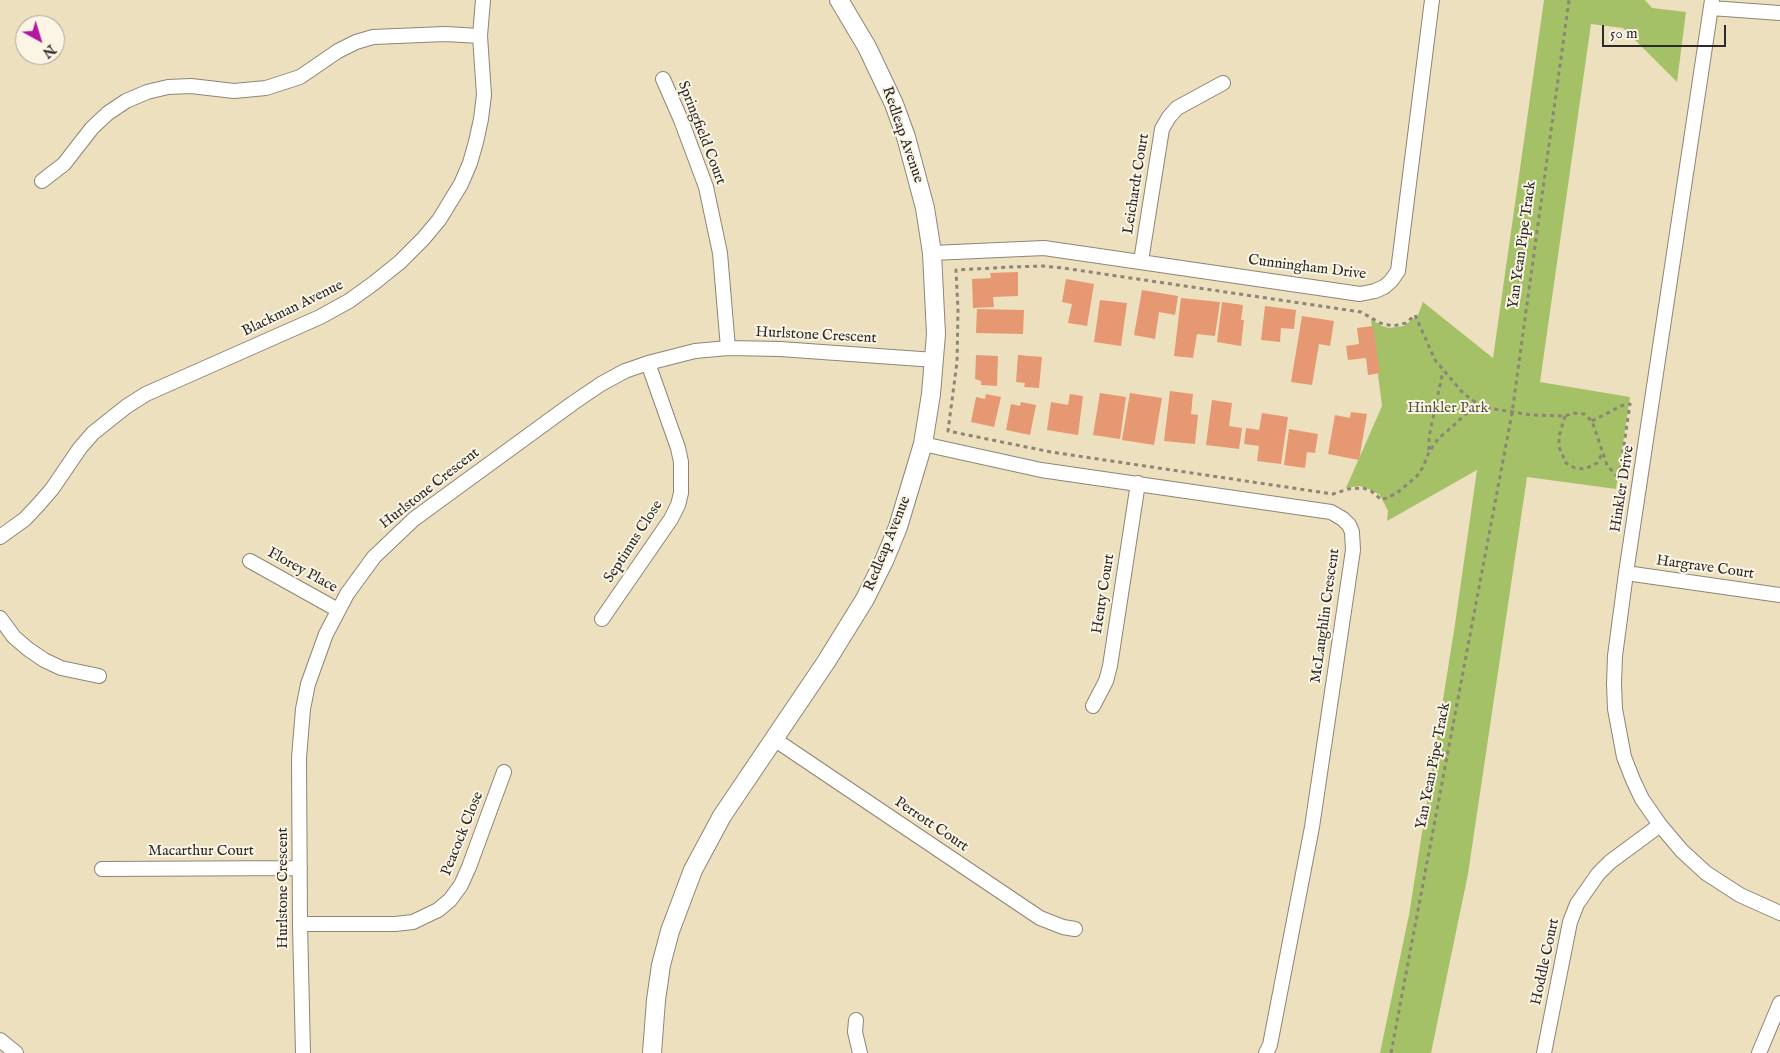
<!DOCTYPE html>
<style>
body{margin:0}
#map{position:relative;width:1780px;height:1053px;overflow:hidden;background:#ede0bf;font-family:"IM FELL English",serif}
canvas{display:block}
.north{position:absolute;left:15px;top:15px;width:50px;height:50px;box-sizing:border-box;background:#fcf5e5;border:1px solid #a8a49b;border-radius:50%;rotate:141deg;font-size:14px;font-weight:700;line-height:20px;text-align:center;color:#2b2b2b}
.north::after{content:'';display:block;margin:auto;width:18px;height:22px;background:#b5179e;clip-path:polygon(50% 0,100% 100%,50% 72%,0 100%)}
.scale{position:absolute;left:1602px;top:25px;width:124px;height:22px;box-sizing:border-box;border:2px solid #2b2b2b;border-top:0;padding-left:6px;font-size:15px;line-height:18px;white-space:nowrap;color:#2b2b2b;-webkit-text-stroke:4px #fcf5e5;paint-order:stroke}
</style>
<div id="map">
<canvas width="1780" height="1053"></canvas>
<div class="north">N</div>
<div class="scale">50 m</div>
</div>
<script>
const c = document.querySelector('canvas').getContext('2d');
c.lineJoin = 'round';
function paint(path, color) { c.fillStyle = color; c.fill(path, 'evenodd'); }
const toPath = rows => new Path2D(rows.map(r => 'M' + r).join(''));
function strokePath(path, color, width, dash) { c.strokeStyle = color; c.lineWidth = width; c.lineCap = dash ? 'butt' : 'round'; c.setLineDash(dash || []); c.stroke(path); }
function label(font, color, halo, rows, align = 'center') {
  c.font = font + ' "IM FELL English",serif'; c.lineWidth = 4; c.setLineDash([]); c.textBaseline = 'middle'; c.strokeStyle = halo; c.fillStyle = color; for (const [text, x, y, turn = 0] of rows) {
    c.save(); c.translate(x, y); c.rotate((+turn || 0) * Math.PI / 180); c.textAlign = isNaN(turn) ? turn : align; if (halo) c.strokeText(text, 0, 0); c.fillText(text, 0, 0); c.restore();
  }
}
const green = toPath([
 [1544,0,1645,0,1652,8,1686,12,1677,82,1623,28,1591,24,1540,382,1630,397,1616,489,1527,477,1468,874,1431,1053,1380,1053,1409,915,1455,624,1477,470,1387,521,1388,511,1380,495,1367,488,1359,486,1346,488,1382,406,1371,319,1382,326,1389,328,1404,326,1418,315,1423,302,1493,358]
]);
const building = toPath([
 [1018,272,1018,296,993,297,994,307,973,308,972,279,991,278,990,273],
 [1066,279,1094,284,1087,326,1068,323,1072,304,1062,302],
 [1142,290,1178,296,1175,315,1159,312,1155,339,1134,335],
 [1181,298,1220,302,1215,336,1197,334,1193,358,1174,356],
 [1100,300,1127,303,1121,346,1094,342],
 [1222,302,1243,305,1241,320,1244,320,1241,346,1217,342],
 [1265,306,1296,310,1294,329,1281,328,1280,342,1261,340],
 [977,309,1024,310,1023,334,976,333],
 [1302,316,1334,321,1330,346,1319,344,1312,385,1291,382],
 [1373,326,1380,373,1368,375,1366,358,1348,360,1346,346,1359,344,1357,328],
 [976,355,998,356,997,386,981,385,981,381,975,379],
 [1018,355,1042,357,1039,388,1024,387,1025,383,1016,382],
 [1170,391,1193,394,1191,414,1198,415,1195,444,1164,441],
 [1100,393,1126,397,1120,439,1093,435],
 [1130,393,1162,398,1154,445,1122,440],
 [986,394,1001,397,994,427,971,422,976,397,985,399],
 [1070,394,1083,396,1078,435,1047,430,1051,402,1068,405],
 [1212,400,1232,403,1229,426,1242,428,1239,449,1206,445],
 [1021,402,1036,405,1030,435,1006,430,1011,404,1020,406],
 [1351,412,1367,414,1359,460,1328,454,1335,415,1350,418],
 [1262,413,1288,417,1281,464,1257,461,1259,446,1244,444,1246,428,1259,430],
 [1289,429,1318,434,1315,453,1307,452,1305,468,1284,465]
]);
const path = toPath([
 [1482,407,1463,393,1435,360,1415,315,1406,323,1393,326,1380,323,1361,312,1063,268,1042,266,1011,267,956,270,958,310,957,362,948,431,1051,452,1333,494,1348,489,1363,488,1371,491,1382,500,1397,493,1417,476,1423,467,1429,452,1438,439,1453,426,1466,414,1474,409,1482,407,1532,415,1565,416,1573,413,1584,414,1592,421,1607,465,1619,479,1630,404,1621,406,1592,421],
 [1565,416,1559,436,1559,447,1566,463,1575,468,1585,469,1597,463,1603,452],
 [1429,450,1429,437,1443,371],
 [1391,1053,1512,413,1569,0]
]);
const minor = toPath([
 [1712,0,1626,573,1615,656,1614,684,1615,709,1624,757,1633,780,1642,799,1660,825,1682,851,1706,873,1740,895,1780,913],
 [1711,8,1780,13],
 [663,79,681,120,706,187,720,253,728,348],
 [42,181,64,164,92,128,108,113,126,101,147,92,168,87,191,86,234,91,266,88,300,77,338,51,356,42,373,37,445,34,480,36],
 [932,253,1044,248,1360,294,1375,291,1384,287,1391,281,1398,271,1432,0],
 [1141,261,1162,129,1169,117,1177,108,1223,83],
 [923,444,1041,470,1331,512,1343,519,1349,525,1352,532,1353,550,1312,827,1270,1045,1266,1053],
 [0,537,25,519,39,504,52,489,80,448,93,433,127,406,146,394,320,317,349,301,374,283,400,262,423,239,439,220,461,184,470,163,476,142,481,119,484,95,480,36,483,0],
 [250,561,338,610],
 [1626,573,1780,595],
 [0,618,14,637,28,649,44,660,61,668,99,676],
 [602,619,671,519,678,505,681,493,681,462,678,448,648,363],
 [1093,706,1106,681,1110,666,1138,483],
 [774,739,1040,918,1063,927,1075,929],
 [102,869,300,868],
 [300,924,395,924,413,922,438,910,450,900,461,885,469,867,504,772],
 [856,1020,855,1032,860,1053],
 [0,1040,16,1053],
 [303,1053,300,924,299,758,303,709,308,684,326,634,347,594,374,557,414,519,573,403,601,384,625,371,648,363,695,351,728,348,780,349,935,360],
 [1544,1053,1570,922,1577,904,1598,874,1610,862,1660,825],
 [1759,1053,1780,1003]
]);
const tertiary = toPath([
 [652,1053,656,1000,661,965,670,931,693,870,722,816,826,662,865,599,884,561,898,527,923,444,931,394,936,334,932,253,925,208,906,137,894,104,867,47,839,0]
]);
const streetNames = [
 ["Springfield Court",701,133,69],
 ["Redleap Avenue",902,135,71],
 ["Leichardt Court",1137,184,-81],
 ["Yan Yean Pipe Track",1523,245,-82],
 ["Cunningham Drive",1307,268,7],
 ["Blackman Avenue",293,309,-26],
 ["Hurlstone Crescent",816,336,3],
 ["Hurlstone Crescent",430,489,-38],
 ["Hinkler Drive",1623,489,-81],
 ["Septimus Close",634,542,-57],
 ["Redleap Avenue",888,544,-68],
 ["Hargrave Court",1705,568,8],
 ["Florey Place",302,571,29],
 ["Henty Court",1104,594,-81],
 ["McLaughlin Crescent",1326,616,-82],
 ["Yan Yean Pipe Track",1434,766,-79],
 ["Perrott Court",931,825,34],
 ["Peacock Close",463,834,-68],
 ["Macarthur Court",201,852],
 ["Hurlstone Crescent",284,888,-90],
 ["Hoddle Court",1546,962,-78]
];
const parkNames = [
 ["Hinkler Park",1448,409]
];
paint(green, '#a5c168');
paint(building, '#e69872');
strokePath(minor, '#8c8675', 16);
strokePath(tertiary, '#8c8675', 20);
strokePath(path, '#8c8675', 3, [4, 4]);
strokePath(minor, '#fff', 14);
strokePath(tertiary, '#fff', 18);
label('15px', '#2b2b2b', '#fcf5e5', streetNames);
label('15px', '#50583d', '#fcf5e5', parkNames);
</script>
